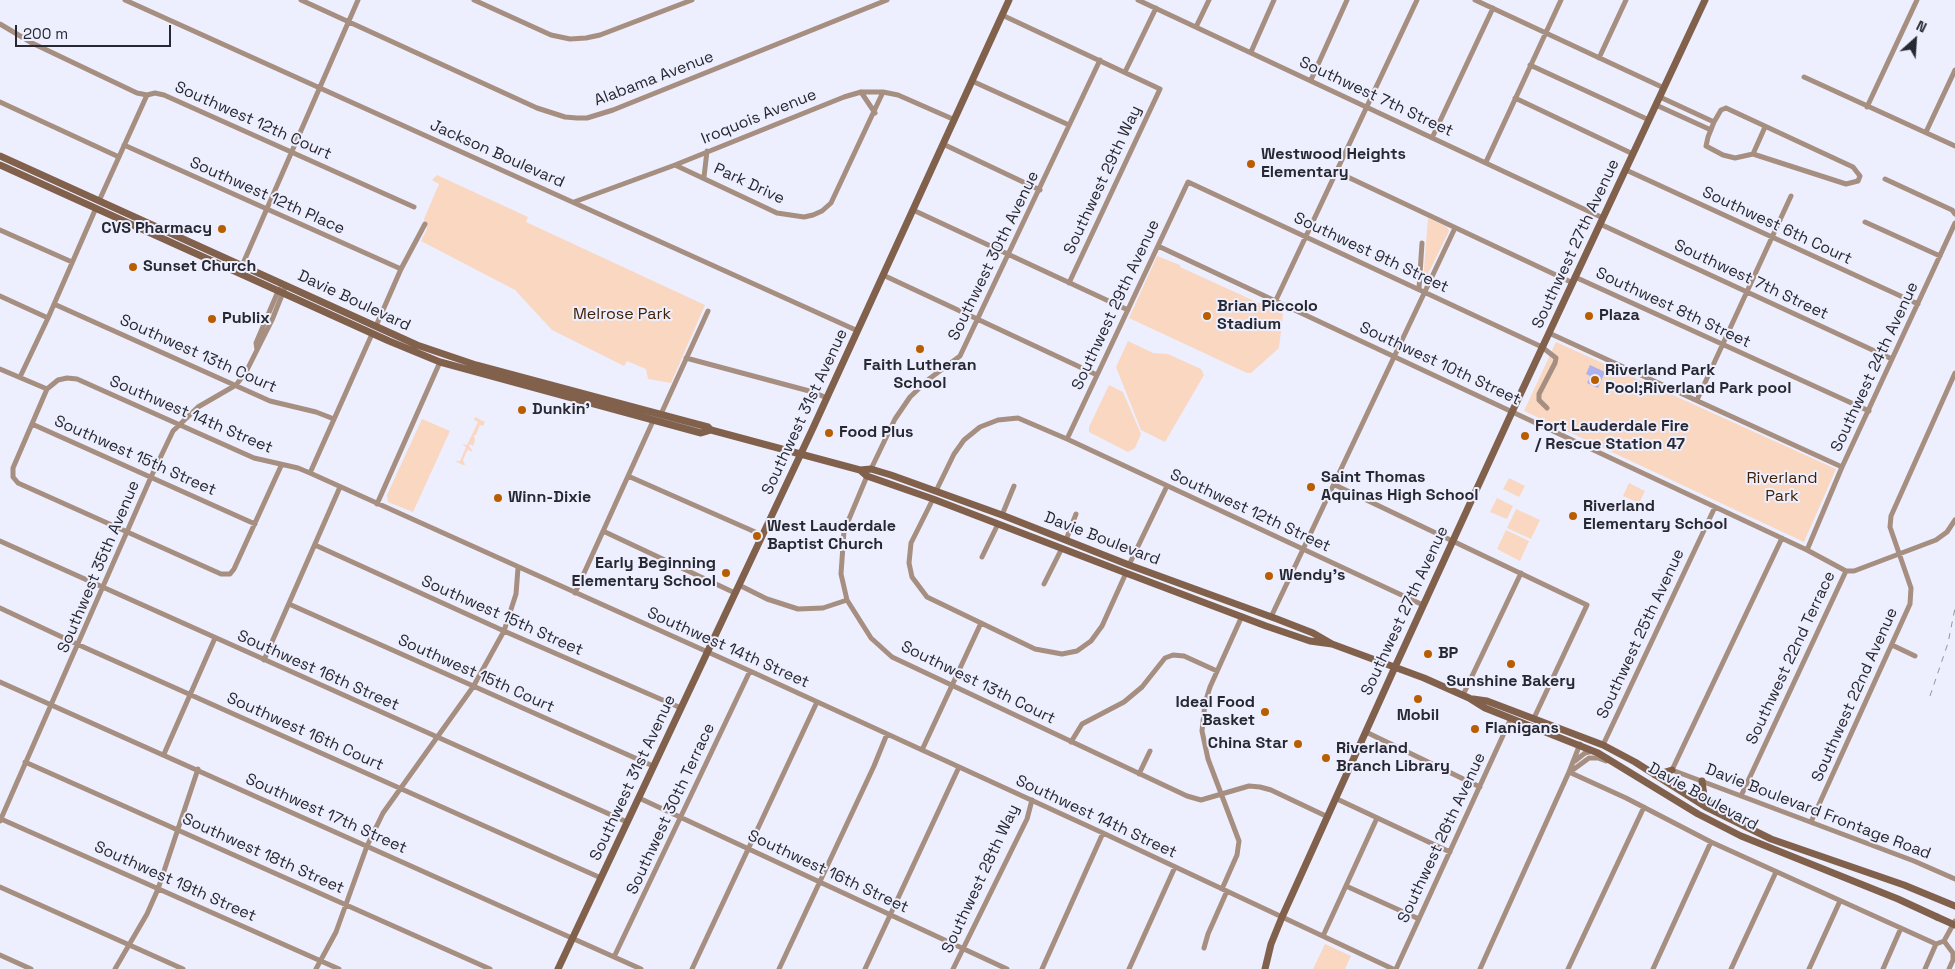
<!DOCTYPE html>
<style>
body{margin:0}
#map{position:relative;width:1955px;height:969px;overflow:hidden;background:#edeffe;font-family:"Space Grotesk",sans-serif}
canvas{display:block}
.north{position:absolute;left:1890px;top:15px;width:50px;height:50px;-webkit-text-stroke:4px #edeffe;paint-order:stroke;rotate:26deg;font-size:14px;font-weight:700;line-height:20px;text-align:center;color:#272831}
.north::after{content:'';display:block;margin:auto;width:18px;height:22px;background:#272831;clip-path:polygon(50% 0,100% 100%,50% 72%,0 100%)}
.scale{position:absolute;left:15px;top:25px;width:156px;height:22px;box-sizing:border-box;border:2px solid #272831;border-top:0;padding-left:6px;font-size:15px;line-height:18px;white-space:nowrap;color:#272831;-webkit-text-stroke:4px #edeffe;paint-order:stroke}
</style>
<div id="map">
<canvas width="1955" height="969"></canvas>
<div class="north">N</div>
<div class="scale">200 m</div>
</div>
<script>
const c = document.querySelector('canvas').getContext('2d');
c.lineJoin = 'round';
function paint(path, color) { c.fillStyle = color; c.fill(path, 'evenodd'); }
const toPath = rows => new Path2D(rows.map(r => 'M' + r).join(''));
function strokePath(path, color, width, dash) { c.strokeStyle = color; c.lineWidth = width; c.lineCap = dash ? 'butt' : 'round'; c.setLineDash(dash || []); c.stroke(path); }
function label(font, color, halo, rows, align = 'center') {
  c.font = font + ' "Space Grotesk",sans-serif'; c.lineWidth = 4; c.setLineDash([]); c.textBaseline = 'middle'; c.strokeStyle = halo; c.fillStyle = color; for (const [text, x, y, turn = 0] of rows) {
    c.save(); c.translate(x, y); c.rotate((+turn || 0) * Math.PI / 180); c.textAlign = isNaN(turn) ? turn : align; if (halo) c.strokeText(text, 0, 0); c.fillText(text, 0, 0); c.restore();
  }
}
const green = toPath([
 [437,175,528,217,526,222,705,305,671,383,648,379,646,369,627,361,624,366,552,330,515,290,421,241,427,229,424,219,439,184,432,180],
 [1428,218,1447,227,1449,231,1425,280,1423,281],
 [1157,256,1180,265,1180,267,1283,314,1279,348,1251,373,1247,373,1129,318],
 [1128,341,1153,353,1168,354,1201,369,1204,375,1165,442,1141,430,1116,367],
 [1556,342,1836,469,1804,542,1524,411],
 [1109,385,1123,392,1141,434,1135,448,1128,452,1089,432,1089,427],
 [475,417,485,422,483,426,480,425,476,435,474,435,475,440,473,446,470,444,469,446,472,450,471,452,468,449,463,460,465,465,463,465,455,461,460,461,466,447,462,444,467,445,478,422,474,420],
 [422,419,450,431,413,512,388,502,387,495],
 [1509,478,1525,486,1519,497,1503,489],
 [1629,483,1645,491,1639,503,1623,496],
 [1497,498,1513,506,1507,519,1490,512],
 [1516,509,1540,520,1531,539,1507,528],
 [1506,530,1529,541,1520,561,1497,549],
 [1325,944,1351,956,1345,969,1313,969]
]);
const water = toPath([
 [1590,365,1605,372,1598,388,1587,383,1590,376,1586,374]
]);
const street = toPath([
 [125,0,858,331],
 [301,0,537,108,565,117,577,118,587,118,613,110,887,0],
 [474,0,551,35,570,39,586,38,600,35,692,0],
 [1138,0,1603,218],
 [1475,0,1664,88],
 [1002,15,1160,89,1069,283],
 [0,24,32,43,137,93,147,95,155,93,164,95,414,207],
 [1196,27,1209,0],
 [1251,52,1274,0],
 [1599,58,1626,0],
 [1530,65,1649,120],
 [1125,72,1156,8],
 [1804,77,1955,146],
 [1311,80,1347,0],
 [972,81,1069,125],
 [861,92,875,113],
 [1660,97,1714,122],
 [1515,98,1633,154],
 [0,102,119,157],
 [1656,105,1711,130],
 [1867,107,1917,0],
 [1726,108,1853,167,1860,176,1858,181,1846,184,1753,154,1735,158,1723,155,1706,146,1708,137,1714,122,1721,110,1726,108],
 [1926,132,1955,70],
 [1432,138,1493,8],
 [943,144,1040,190],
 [124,145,401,269],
 [1753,154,1765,127],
 [1486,162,1561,0],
 [675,165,777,213,804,217,813,215,822,211,831,203,883,92],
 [1626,170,1918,304],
 [1337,172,1573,283],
 [704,177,707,151],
 [1885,179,1952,210,1955,214],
 [99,201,147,95],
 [574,202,675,165,844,97,861,92,883,92,898,95,955,120],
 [913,210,1128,310],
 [1865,222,1940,256],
 [1600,224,1892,359],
 [0,230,72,262],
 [1158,246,1807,550,1846,571],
 [241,268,358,0],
 [883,275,1097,375],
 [1575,277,1869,411],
 [1419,289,1422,243],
 [0,296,48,318],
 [1276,300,1417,0],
 [54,304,270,401,316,412,334,419],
 [376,326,401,269,425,224],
 [1549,333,1842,467],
 [257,350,256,343,279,289],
 [686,358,813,392,827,398],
 [0,369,47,389],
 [20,377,48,318,96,208],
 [1697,400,1791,196],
 [661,414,708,311],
 [32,424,255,524],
 [1067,439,1188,182,1542,347,1556,358,1555,363,1539,394,1539,400,1547,408],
 [281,466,234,569,230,574,221,574,18,483,13,477,13,468,47,389,58,380,67,378,77,379,254,458,298,468,310,473,750,671,1103,833,1393,969],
 [871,469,895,419,910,397,929,379,960,356,1100,60],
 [310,473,372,334],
 [628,476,762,535],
 [1335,485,1587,605,1534,718],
 [936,491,954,454,964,440,980,427,998,420,1018,418,1067,439,1423,605],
 [933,499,911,543,909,563,912,577,927,597,1035,649,1062,654,1077,651,1091,641,1102,626,1126,573],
 [377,504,440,362],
 [1002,515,1014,486],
 [603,531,735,593],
 [1782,538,1672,770,1914,861,1955,879],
 [1066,540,1076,514],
 [0,541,627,822],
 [315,545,504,631,681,708],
 [1807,550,1842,467,1955,223],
 [982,557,998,524],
 [1129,565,1167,486],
 [1044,584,1062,548],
 [739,585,767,599,798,609,823,608,847,600,871,638,892,657,1187,796,1201,800,1249,786,1260,787,1271,790,1328,817],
 [575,593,653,421],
 [847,600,841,574,844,531,867,476],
 [289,604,653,766],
 [0,608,79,645,601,878],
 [1271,617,1455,228],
 [1892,645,1915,656],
 [264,660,340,487],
 [0,682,641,969],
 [1463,695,1521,573],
 [1366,732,1480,787],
 [1071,742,1082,724,1124,702,1142,687,1165,658,1173,655,1184,656,1217,671],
 [1603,745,1715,507],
 [922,750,981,623],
 [164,754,215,638],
 [1575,761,1585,753,1593,751],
 [25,762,490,969],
 [1569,772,1626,798,1711,842,1936,944,1944,941],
 [1570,772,1589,758,1598,758,1606,761],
 [1139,774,1150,751],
 [1741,796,1846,571,1854,571,1936,540,1947,532,1955,520],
 [639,798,1007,969],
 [1337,799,1450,852],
 [1,819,339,969],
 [0,821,151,477,173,431,198,407,236,385,246,372,272,320,286,285],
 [1811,822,1910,604,1911,588,1890,527,1891,516,1955,373],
 [1346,886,1419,919],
 [0,887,183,969],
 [1222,889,1237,855,1239,841,1208,759,1202,731,1205,703,1210,687,1242,616],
 [1323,936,1377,818],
 [1944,941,1953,953,1953,960,1949,969],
 [1944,941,1955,921],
 [1204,948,1208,934,1227,891],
 [0,955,31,969],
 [614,957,750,671],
 [115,969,147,914,158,889,198,769],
 [316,969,336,932,367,846,383,813,473,687,504,631,516,594,518,568],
 [692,969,817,702],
 [779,969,874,766,887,734],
 [865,969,959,767],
 [953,969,1027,819,1032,800],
 [1042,969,1103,833],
 [1129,969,1175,867],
 [1396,969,1511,718],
 [1480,969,1569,772,1580,744],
 [1568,969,1644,807],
 [1653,969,1711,842],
 [1731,969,1776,872],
 [1809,969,1840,901],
 [1883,969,1901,928],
 [1925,969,1936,944]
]);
const secondary = toPath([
 [0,156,417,345,476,365,689,422,708,427,711,430,860,470,871,469,891,475,1002,515,1129,565,1277,619,1313,633,1332,644],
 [0,165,389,341,440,362,701,433,711,430],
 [860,470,867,476,933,499,1126,573,1266,626,1310,641,1332,644,1424,678,1469,698,1485,708,1598,753,1698,814,1741,836,1898,899,1937,917],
 [1473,699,1487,701,1603,745,1635,762,1706,807,1771,839,1904,885,1955,906],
 [1655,775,1672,770],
 [1702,781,1704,796,1718,811],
 [558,969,813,428,1009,0],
 [1265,969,1271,944,1282,917,1395,667,1512,412,1705,0]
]);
const rail = toPath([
 [1930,696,1948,643,1955,608]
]);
const secondaryBridge = toPath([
 [1937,917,1955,925]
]);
const markers = [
 [1251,164,5,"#b85d00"],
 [222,229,5,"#b85d00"],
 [133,267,5,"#b85d00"],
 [1207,316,5,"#b85d00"],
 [1589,316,5,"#b85d00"],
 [212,319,5,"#b85d00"],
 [920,349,5,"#b85d00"],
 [1595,380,5,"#b85d00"],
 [522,410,5,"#b85d00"],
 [829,433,5,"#b85d00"],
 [1525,436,5,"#b85d00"],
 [1311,487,5,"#b85d00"],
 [498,498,5,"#b85d00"],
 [1573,516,5,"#b85d00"],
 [757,536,5,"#b85d00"],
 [726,573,5,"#b85d00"],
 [1269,576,5,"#b85d00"],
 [1428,654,5,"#b85d00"],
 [1511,664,5,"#b85d00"],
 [1418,699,5,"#b85d00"],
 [1265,712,5,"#b85d00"],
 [1475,729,5,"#b85d00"],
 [1298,744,5,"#b85d00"],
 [1326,758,5,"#b85d00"]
];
const streetNames = [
 ["Alabama Avenue",654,79,-21],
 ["Southwest 7th Street",1376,97,25],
 ["Iroquois Avenue",759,117,-22],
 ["Southwest 12th Court",253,121,24],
 ["Jackson Boulevard",497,154,24],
 ["Southwest 29th Way",1103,180,-65],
 ["Park Drive",749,184,25],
 ["Southwest 12th Place",267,196,24],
 ["Southwest 6th Court",1777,226,25],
 ["Southwest 27th Avenue",1576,244,-65],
 ["Southwest 9th Street",1371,253,25],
 ["Southwest 30th Avenue",994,256,-64],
 ["Southwest 7th Street",1751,280,25],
 ["Davie Boulevard",354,301,25],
 ["Southwest 29th Avenue",1116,305,-65],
 ["Southwest 8th Street",1673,308,25],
 ["Southwest 13th Court",198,354,24],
 ["Southwest 10th Street",1440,364,25],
 ["Southwest 24th Avenue",1875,367,-65],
 ["Southwest 31st Avenue",805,412,-65],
 ["Southwest 14th Street",191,415,23],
 ["Southwest 15th Street",135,456,24],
 ["Southwest 12th Street",1250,511,25],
 ["Davie Boulevard",1102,539,21],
 ["Southwest 35th Avenue",99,567,-67],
 ["Southwest 27th Avenue",1405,611,-65],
 ["Southwest 15th Street",502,616,24],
 ["Southwest 25th Avenue",1641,634,-65],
 ["Southwest 14th Street",728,648,24],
 ["Southwest 22nd Terrace",1791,658,-65],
 ["Southwest 16th Street",318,671,24],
 ["Southwest 15th Court",476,674,24],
 ["Southwest 13th Court",978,683,26],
 ["Southwest 22nd Avenue",1855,695,-66],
 ["Southwest 16th Court",305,732,24],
 ["Southwest 31st Avenue",633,778,-65],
 ["Davie Boulevard",1703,797,29],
 ["Southwest 30th Terrace",671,809,-65],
 ["Davie Boulevard Frontage Road",1818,812,21],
 ["Southwest 17th Street",326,814,24],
 ["Southwest 14th Street",1096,817,25],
 ["Southwest 26th Avenue",1442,838,-65],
 ["Southwest 18th Street",263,854,24],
 ["Southwest 16th Street",828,872,25],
 ["Southwest 28th Way",981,879,-65],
 ["Southwest 19th Street",175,882,24]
];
const poiNames = [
 ["Westwood Heights",1261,155],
 ["Elementary",1261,173],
 ["CVS Pharmacy",212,229,"right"],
 ["Sunset Church",143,267],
 ["Brian Piccolo",1217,307],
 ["Stadium",1217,325],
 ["Plaza",1599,316],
 ["Publix",222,319],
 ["Faith Lutheran",920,366,"center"],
 ["School",920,384,"center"],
 ["Riverland Park",1605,371],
 ["Pool;Riverland Park pool",1605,389],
 ["Dunkin'",532,410],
 ["Fort Lauderdale Fire",1535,427],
 ["/ Rescue Station 47",1535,445],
 ["Food Plus",839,433],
 ["Saint Thomas",1321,478],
 ["Aquinas High School",1321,496],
 ["Winn-Dixie",508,498],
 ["Riverland",1583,507],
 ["Elementary School",1583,525],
 ["West Lauderdale",767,527],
 ["Baptist Church",767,545],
 ["Early Beginning",716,564,"right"],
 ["Elementary School",716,582,"right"],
 ["Wendy's",1279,576],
 ["BP",1438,654],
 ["Sunshine Bakery",1511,682,"center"],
 ["Ideal Food",1255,703,"right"],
 ["Basket",1255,721,"right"],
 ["Mobil",1418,716,"center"],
 ["Flanigans",1485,729],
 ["China Star",1288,744,"right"],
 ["Riverland",1336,749],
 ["Branch Library",1336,767]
];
const parkNames = [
 ["Melrose Park",622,315],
 ["Riverland",1782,479],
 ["Park",1782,497]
];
paint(green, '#fad7c1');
paint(water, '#aeb4eb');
strokePath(street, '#a68f81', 5);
strokePath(secondary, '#81614c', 7);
strokePath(rail, '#9294a0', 1, [6, 6]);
strokePath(secondaryBridge, '#81614c', 7);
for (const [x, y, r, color] of markers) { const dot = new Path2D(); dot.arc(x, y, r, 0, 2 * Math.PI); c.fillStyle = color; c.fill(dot); strokePath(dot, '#edeffe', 2); }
label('16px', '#272831', '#edeffe', streetNames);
label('bold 16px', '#272831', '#edeffe', poiNames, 'left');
label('16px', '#422005', '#edeffe', parkNames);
</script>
